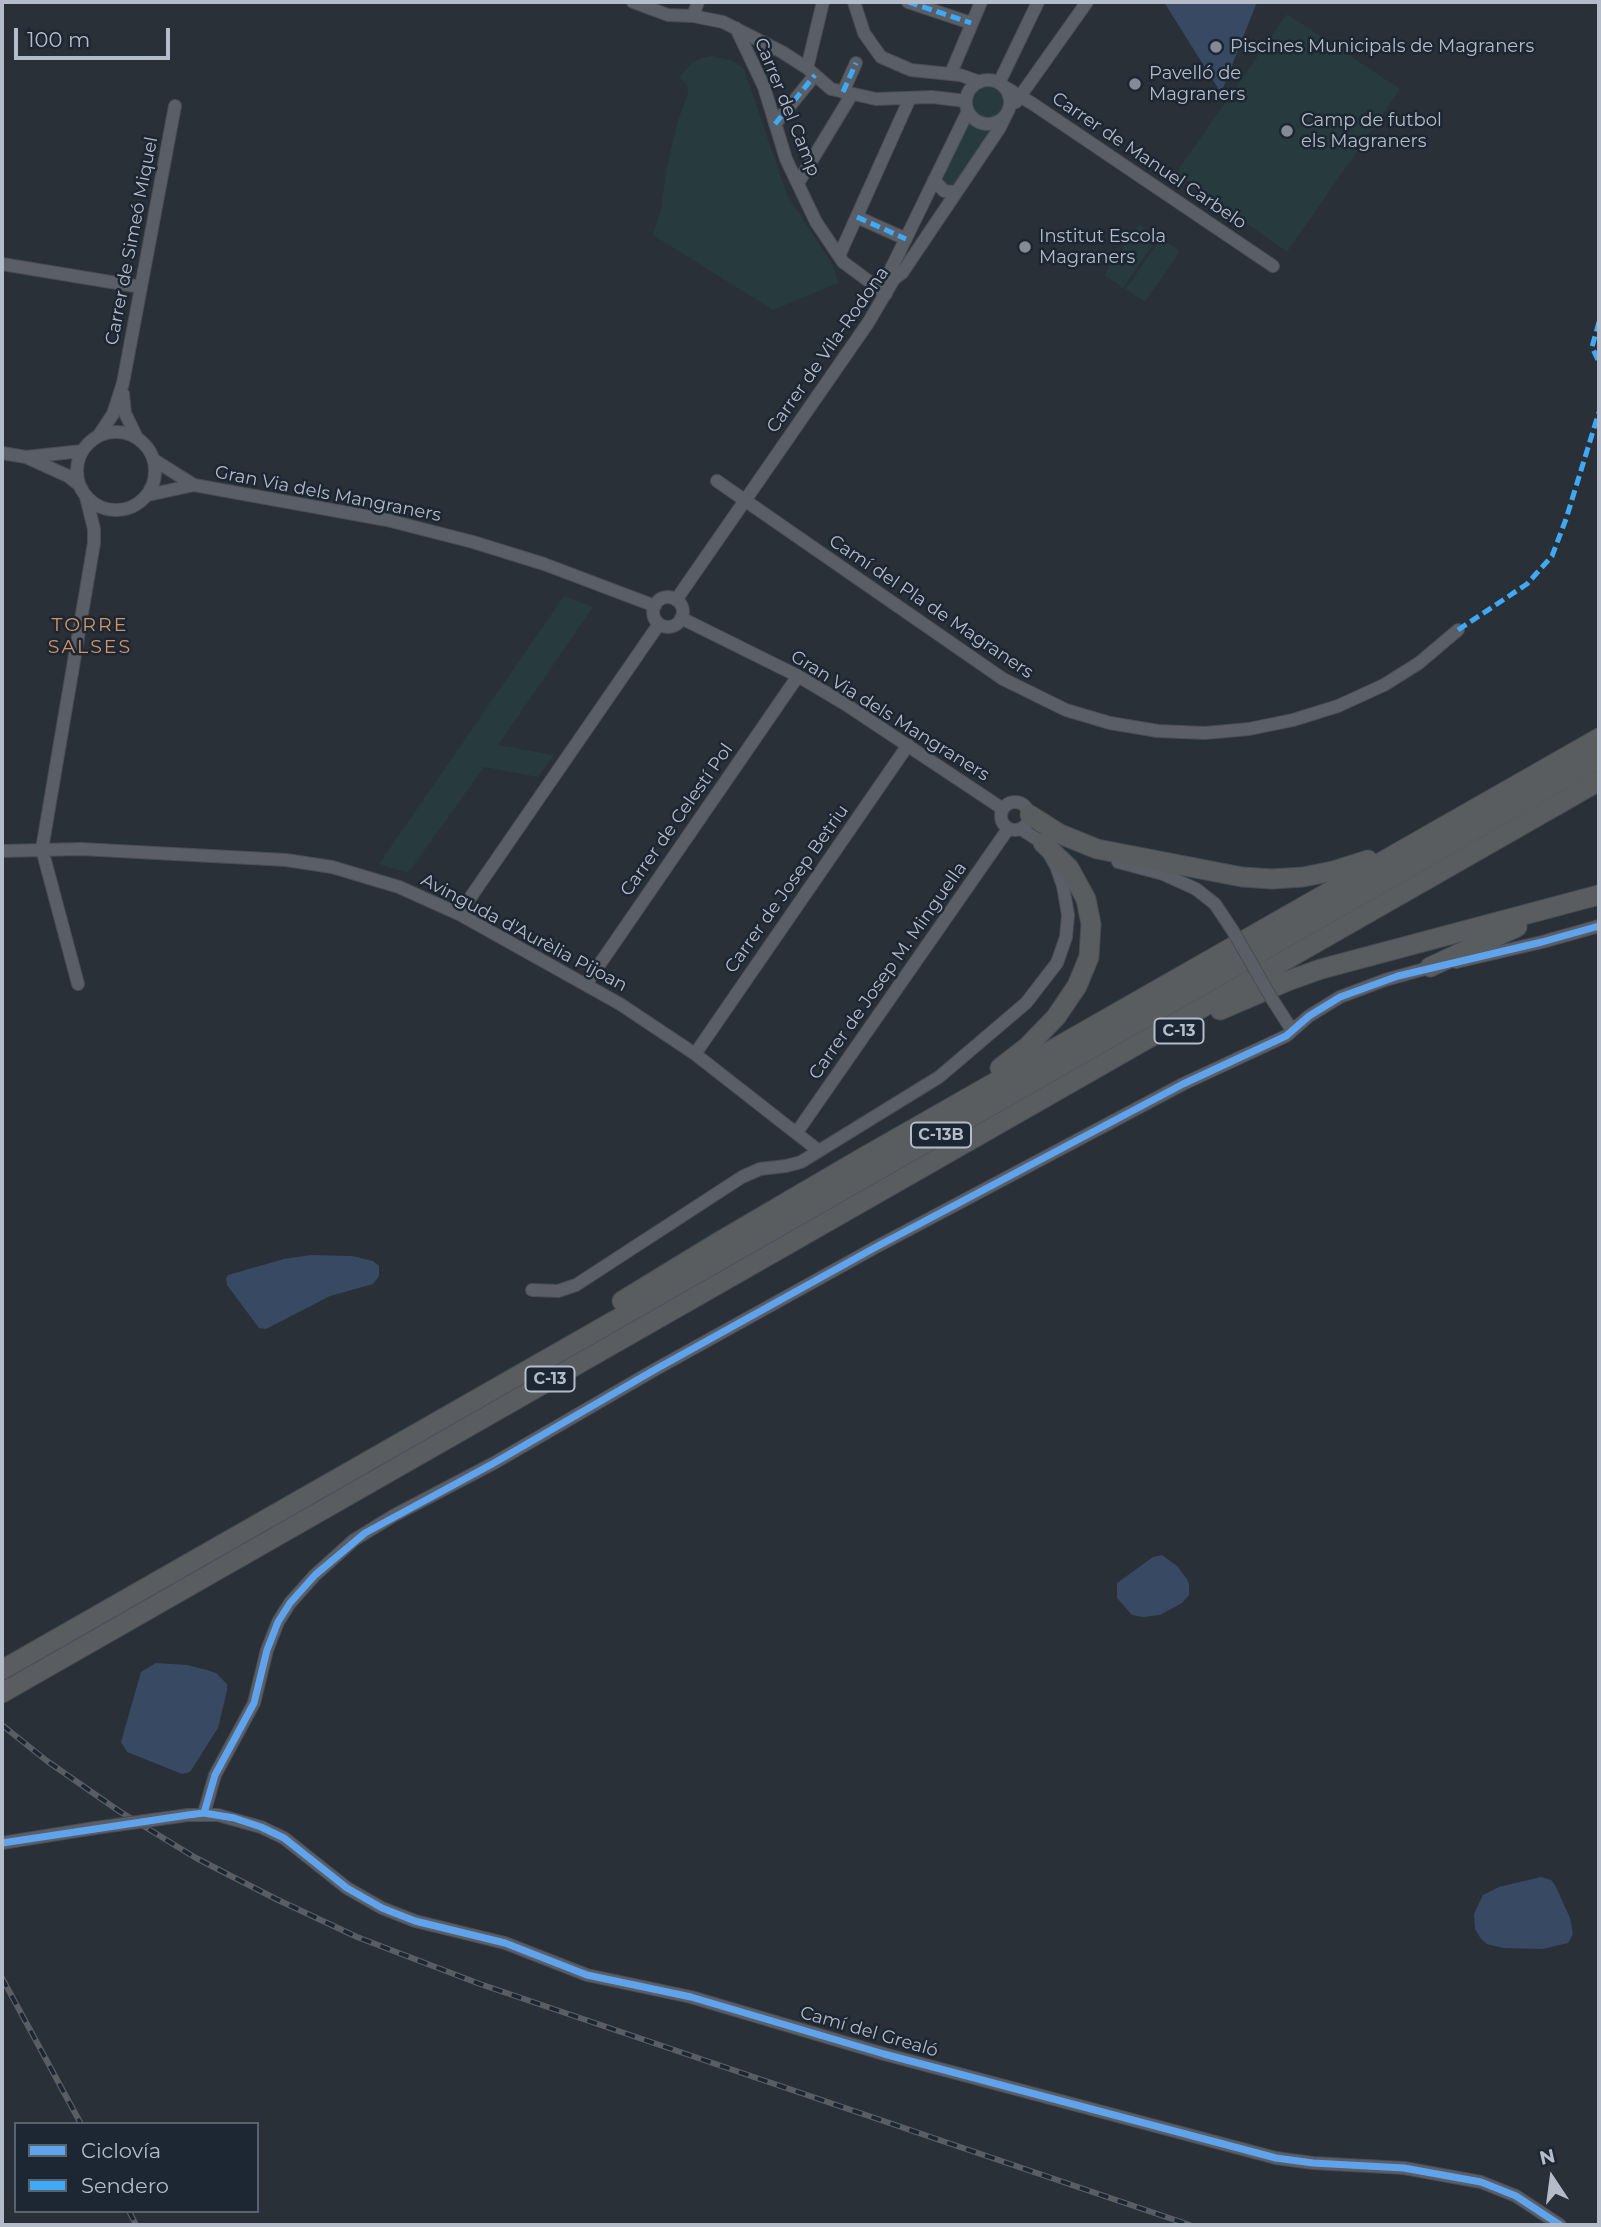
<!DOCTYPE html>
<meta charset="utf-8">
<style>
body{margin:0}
#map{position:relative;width:1601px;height:2227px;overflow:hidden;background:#2a3038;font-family:Montserrat,sans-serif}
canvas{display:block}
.frame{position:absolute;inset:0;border:4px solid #b4bcc9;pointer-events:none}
.legend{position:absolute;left:14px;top:2122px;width:245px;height:91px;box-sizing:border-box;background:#1d2633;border:2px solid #59626f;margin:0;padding:9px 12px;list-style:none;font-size:21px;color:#b4bcc9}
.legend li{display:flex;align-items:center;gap:14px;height:35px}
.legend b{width:35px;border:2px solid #59626f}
.north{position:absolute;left:1517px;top:2143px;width:70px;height:70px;-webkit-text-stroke:5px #1d2633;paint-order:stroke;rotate:347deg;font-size:19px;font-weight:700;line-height:28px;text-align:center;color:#b4bcc9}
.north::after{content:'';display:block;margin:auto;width:24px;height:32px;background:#b4bcc9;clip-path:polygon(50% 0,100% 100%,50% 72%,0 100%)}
.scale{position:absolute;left:14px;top:28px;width:156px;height:32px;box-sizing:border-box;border:4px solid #b4bcc9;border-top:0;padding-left:9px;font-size:21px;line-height:24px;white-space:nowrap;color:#b4bcc9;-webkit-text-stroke:5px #1d2633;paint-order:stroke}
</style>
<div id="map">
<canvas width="1601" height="2227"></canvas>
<div class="frame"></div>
<ul class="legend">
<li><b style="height:9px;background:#60a3ed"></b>Ciclovía</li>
<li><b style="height:9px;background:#3fa9f5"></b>Sendero</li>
</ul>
<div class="north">N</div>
<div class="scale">100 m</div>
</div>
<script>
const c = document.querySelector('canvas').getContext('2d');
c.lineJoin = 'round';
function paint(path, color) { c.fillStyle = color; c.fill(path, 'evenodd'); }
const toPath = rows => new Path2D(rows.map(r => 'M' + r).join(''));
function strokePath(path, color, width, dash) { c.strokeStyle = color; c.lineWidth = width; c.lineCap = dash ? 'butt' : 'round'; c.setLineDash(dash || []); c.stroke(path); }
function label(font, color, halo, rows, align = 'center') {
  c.font = font + ' Montserrat,sans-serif'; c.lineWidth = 5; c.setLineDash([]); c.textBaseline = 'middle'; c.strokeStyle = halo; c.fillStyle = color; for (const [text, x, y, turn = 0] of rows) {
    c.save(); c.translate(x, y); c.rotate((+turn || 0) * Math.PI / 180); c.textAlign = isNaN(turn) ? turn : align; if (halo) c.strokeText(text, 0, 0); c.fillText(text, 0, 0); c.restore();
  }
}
const green = toPath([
 [1287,14,1400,89,1287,252,1176,173],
 [712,56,731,60,744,69,787,195,833,265,838,283,773,310,653,235,661,210,666,172,677,123,688,94,687,85,680,78,681,75,692,63,701,58],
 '973 102a16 16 0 1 1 32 0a16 16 0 1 1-32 0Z',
 [967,121,979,129,994,130,955,186,948,187,940,180],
 [1139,224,1158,237,1123,288,1104,275],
 [1161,238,1180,251,1145,302,1126,289],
 [564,596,593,607,498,745,554,755,538,777,484,767,408,873,379,864]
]);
const water = toPath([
 [1164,2,1257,2,1221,93],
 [311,1255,352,1256,373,1261,379,1266,379,1276,373,1284,330,1296,266,1329,259,1328,227,1285,226,1279,228,1275,284,1259],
 [1162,1555,1177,1566,1187,1579,1189,1584,1189,1595,1182,1603,1160,1615,1143,1617,1132,1615,1117,1598,1117,1583,1153,1557],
 [156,1663,187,1665,207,1670,216,1673,227,1684,227,1691,218,1728,190,1772,182,1774,127,1752,121,1742,141,1672],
 [1541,1877,1551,1880,1555,1885,1570,1918,1573,1934,1568,1943,1543,1949,1503,1948,1487,1944,1481,1939,1475,1929,1474,1914,1483,1895,1499,1887]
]);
const minor = toPath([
 [633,2,668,15,693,16,723,22,782,52,807,68,831,89,876,99,932,97,966,101],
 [854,2,864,33,881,57,911,70,960,75,980,82],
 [908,2,971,23],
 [693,16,698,2],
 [736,28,764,87,786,159,816,222,843,262,886,294],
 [807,68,823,2],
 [951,73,981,2],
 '966 102a22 22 0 1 1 44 0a22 22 0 1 1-44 0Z',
 [999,83,1038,2],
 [1003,86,1033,104,1273,266],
 [843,92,856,63],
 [1016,102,1087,2],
 [775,124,815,75],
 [934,180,944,191,956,192],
 [798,183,852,94],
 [857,217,906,239],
 [839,256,910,98],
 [2,264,141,287],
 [894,279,891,269,968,111],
 [123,394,125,413,137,438],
 '77 471a39 39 0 1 1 78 0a39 39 0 1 1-78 0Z',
 [99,435,113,414,123,383,175,106],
 [2,453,26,457,68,476,78,484],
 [26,457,82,451],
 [154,460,194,485],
 [717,481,1003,679,1066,710,1110,723,1158,731,1205,733,1249,729,1293,720,1338,706,1384,685,1419,663,1458,630],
 [148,495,194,485,387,520,473,542,544,564,655,606],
 '653 612a15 15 0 1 1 30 0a15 15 0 1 1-30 0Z',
 [676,600,868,323,894,279,902,273,999,129,1005,117],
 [681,618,798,676,845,704,1003,809],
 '1001 816a14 14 0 1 1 28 0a14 14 0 1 1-28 0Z',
 [2,851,81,849,286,860,332,867,399,887,459,914,620,1004,695,1054,819,1151],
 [1118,862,1163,874,1196,889,1215,904,1233,931],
 [459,914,659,624],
 [1456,962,1542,942,1599,926],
 [78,984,42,849,94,543,94,529,86,497],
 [586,984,798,676],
 [1272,999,1288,1024,1294,1028],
 [695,1054,908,745],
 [797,1132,1008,829],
 [532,1290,558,1291,576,1285,742,1177,760,1169,786,1166,801,1162,939,1077,1026,1003,1057,963,1066,937,1068,915,1063,886,1056,866,1043,843,1021,829],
 [204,1813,215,1775,254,1703,267,1650,278,1622,290,1603,315,1575,354,1540,393,1516,494,1463,656,1369,876,1247,1183,1084,1286,1036,1309,1016,1340,997,1385,980,1435,966],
 [188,1815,218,1815,261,1827,284,1838,347,1888,382,1908,415,1921,505,1943,587,1975,691,1997,884,2054,1276,2158,1313,2163,1404,2168,1481,2182,1516,2196,1560,2225],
 [2,1843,95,1828]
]);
const highway = toPath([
 [1030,815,1060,834,1097,849,1242,877,1272,879,1303,877,1333,871,1368,860],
 [1430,967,1517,927],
 [1220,1010,1290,980,1321,969,1599,895],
 [1000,1068,1027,1047,1056,1017,1077,986,1089,957,1091,924,1086,899,1069,868,1043,843],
 [622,1301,717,1243,857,1161,1599,738],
 [2,1670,1599,759],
 [2,1693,1599,781]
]);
const rail = toPath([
 [2,1725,47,1761,119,1811,196,1858,276,1899,357,1937,480,1984,1190,2225],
 [2,1978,81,2124],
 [129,2211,136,2225]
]);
const minorBridge = toPath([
 [1233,931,1272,999],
 [95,1828,188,1815]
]);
const quiet = toPath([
 [908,2,971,23],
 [843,92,856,63],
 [775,124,815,75],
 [857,217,906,239],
 [1599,322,1592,347,1599,362],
 [1458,630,1527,584,1552,556,1566,519,1599,412]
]);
const cycleway = toPath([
 [204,1813,215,1775,254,1703,267,1650,278,1622,290,1603,315,1575,365,1533,494,1463,656,1369,876,1247,1183,1084,1286,1036,1309,1016,1340,997,1398,976,1542,942,1599,926],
 [2,1843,188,1815,204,1813,234,1818,261,1827,284,1838,347,1888,382,1908,415,1921,505,1943,587,1975,691,1997,884,2054,1276,2158,1313,2163,1404,2168,1481,2182,1516,2196,1560,2225]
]);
const markers = [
 [1216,47,7,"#848b96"],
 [1135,84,7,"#848b96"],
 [1287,131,7,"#848b96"],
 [1025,247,7,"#848b96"]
];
const shields = [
 [1179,1031,49],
 [941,1135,60],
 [550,1379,49]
];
const shieldNames = [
 ["C-13",1179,1031],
 ["C-13B",941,1135],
 ["C-13",550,1379]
];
const poiNames = [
 ["Piscines Municipals de Magraners",1230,47],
 ["Pavelló de",1149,74],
 ["Magraners",1149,95],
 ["Camp de futbol",1301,121],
 ["els Magraners",1301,142],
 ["Institut Escola",1039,237],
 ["Magraners",1039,258]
];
const streetNames = [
 ["Carrer del Camp",787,107,68],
 ["Carrer de Manuel Carbelo",1149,161,34],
 ["Carrer de Simeó Miquel",132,241,-79],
 ["Carrer de Vila-Rodona",828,350,-55],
 ["Gran Via dels Mangraners",328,494,11],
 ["Camí del Pla de Magraners",931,607,34],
 ["Gran Via dels Mangraners",890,716,32],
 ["Carrer de Celestí Pol",677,820,-55],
 ["Carrer de Josep Betriu",787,889,-55],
 ["Avinguda d'Aurèlia Pijoan",524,933,28],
 ["Carrer de Josep M. Minguella",888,971,-55],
 ["Camí del Grealó",869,2032,16]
];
const neighbourhoodNames = [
 ["TORRE",90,625],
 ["SALSES",90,647]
];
paint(green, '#273a3e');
paint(water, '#384963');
strokePath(minor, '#484c53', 14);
strokePath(highway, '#474c53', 21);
strokePath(minor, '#5a5e66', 12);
strokePath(highway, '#5a5d60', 19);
strokePath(rail, '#595d64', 6);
strokePath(rail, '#1d2633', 3.5, [10]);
strokePath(minorBridge, '#484c53', 14, []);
strokePath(minorBridge, '#5a5e66', 12);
strokePath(quiet, '#3fa9f5', 5, [10, 5]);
strokePath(cycleway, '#60a3ed', 7);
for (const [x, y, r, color] of markers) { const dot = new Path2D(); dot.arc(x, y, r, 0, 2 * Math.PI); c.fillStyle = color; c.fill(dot); strokePath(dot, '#1d2633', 2.5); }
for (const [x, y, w] of shields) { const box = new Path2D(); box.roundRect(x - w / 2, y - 12.5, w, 25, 5); c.fillStyle = '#1d2633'; c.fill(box); strokePath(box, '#b4bcc9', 2); }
label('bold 16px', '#b4bcc9', null, shieldNames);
label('18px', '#b4bcc9', '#1d2633', poiNames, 'left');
label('18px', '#b4bcc9', '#1d2633', streetNames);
c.letterSpacing = '2px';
label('19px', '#d59563', '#1d2633', neighbourhoodNames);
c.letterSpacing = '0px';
</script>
